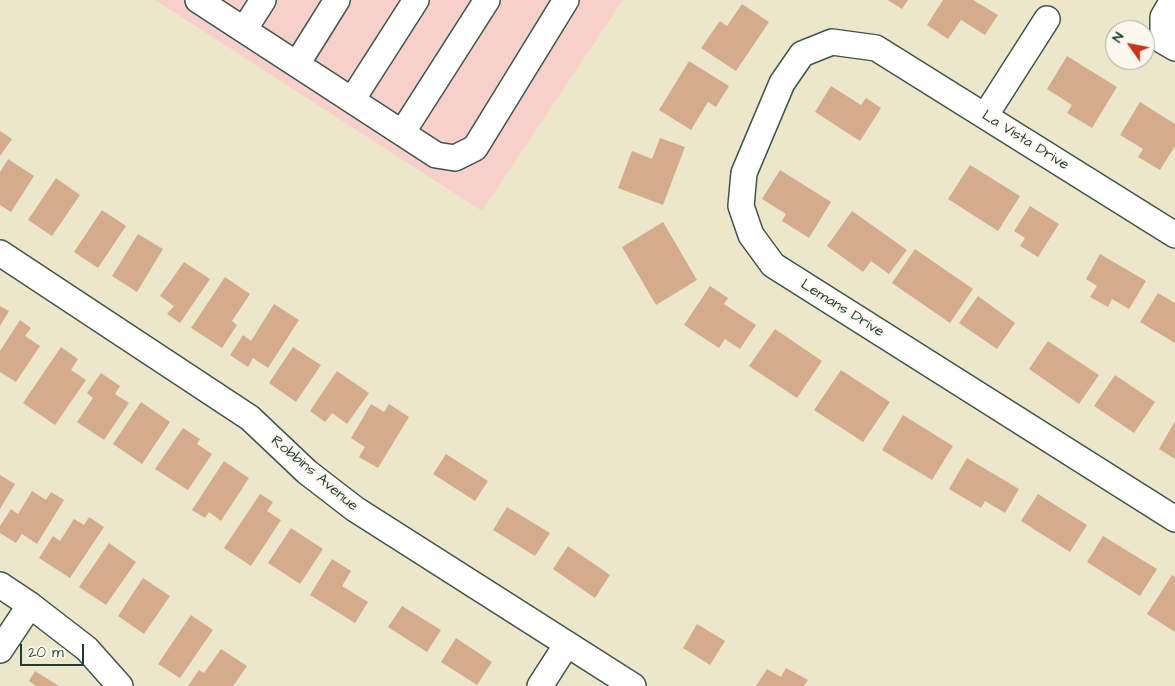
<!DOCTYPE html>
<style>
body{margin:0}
#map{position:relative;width:1175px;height:686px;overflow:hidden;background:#ece7ca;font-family:"Architects Daughter",sans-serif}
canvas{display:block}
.north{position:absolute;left:1105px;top:20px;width:50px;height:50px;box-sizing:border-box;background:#fbf7ec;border:1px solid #a3ada2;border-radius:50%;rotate:303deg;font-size:14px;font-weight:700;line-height:20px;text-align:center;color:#1f3d34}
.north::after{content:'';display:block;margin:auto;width:18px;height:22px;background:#c8321e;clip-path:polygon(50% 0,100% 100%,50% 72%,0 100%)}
.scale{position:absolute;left:20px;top:644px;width:64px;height:22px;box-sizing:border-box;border:2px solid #1f3d34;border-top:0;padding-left:6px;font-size:15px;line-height:18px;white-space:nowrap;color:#1f3d34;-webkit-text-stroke:4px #fbf7ec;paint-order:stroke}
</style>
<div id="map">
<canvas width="1175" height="686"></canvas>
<div class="north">N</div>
<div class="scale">20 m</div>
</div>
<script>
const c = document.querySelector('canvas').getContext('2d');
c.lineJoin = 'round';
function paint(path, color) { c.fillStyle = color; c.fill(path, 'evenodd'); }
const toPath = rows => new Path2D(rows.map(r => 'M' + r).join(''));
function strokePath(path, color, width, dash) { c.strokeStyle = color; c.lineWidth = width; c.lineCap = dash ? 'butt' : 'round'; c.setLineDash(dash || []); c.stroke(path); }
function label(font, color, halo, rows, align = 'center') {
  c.font = font + ' "Architects Daughter",sans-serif'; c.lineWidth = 4; c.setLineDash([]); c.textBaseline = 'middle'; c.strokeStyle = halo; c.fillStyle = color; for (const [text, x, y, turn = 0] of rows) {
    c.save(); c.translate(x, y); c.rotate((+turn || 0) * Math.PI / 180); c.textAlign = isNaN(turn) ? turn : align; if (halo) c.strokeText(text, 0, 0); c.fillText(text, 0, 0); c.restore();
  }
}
const built = toPath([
 [155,0,623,0,482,211]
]);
const building = toPath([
 [888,0,908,0,902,9],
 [943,0,973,0,998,15,985,35,961,20,948,39,927,25],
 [742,4,769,22,736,71,701,48,720,21,727,26],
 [1067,56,1117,87,1092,128,1067,113,1072,105,1047,89],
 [689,61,729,86,716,107,708,102,691,130,659,110],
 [831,86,861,105,866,98,881,108,860,141,815,112],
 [1140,102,1175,124,1175,146,1160,170,1138,157,1143,149,1120,135],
 [0,131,12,139,0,156],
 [660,138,685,147,663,205,618,188,632,151,652,159],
 [8,159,34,176,11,212,0,205,0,172],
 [970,165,1020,196,998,231,948,199],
 [780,170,831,202,809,238,782,221,786,214,762,199],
 [56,178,80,195,52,236,28,220],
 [1030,206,1059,224,1038,257,1020,246,1025,238,1014,231],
 [102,210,126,226,98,268,74,252],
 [852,211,907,250,889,274,871,261,863,272,827,246],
 [663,222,697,280,656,305,622,247],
 [138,234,163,249,137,292,112,276],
 [915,249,973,289,950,323,892,283],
 [1100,254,1146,281,1129,309,1112,299,1108,307,1090,297,1097,286,1086,279],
 [184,262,210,279,180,323,167,314,174,306,160,296],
 [225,277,250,294,232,321,237,325,222,348,191,328],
 [710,286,728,298,724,304,756,325,740,349,725,339,719,348,684,325],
 [1158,293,1175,303,1175,343,1140,322],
 [978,296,1015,323,997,349,959,323],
 [274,304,299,320,268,368,253,358,248,367,230,355,243,335,251,341],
 [0,306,9,311,0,326],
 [20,320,31,328,25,336,40,346,16,382,0,372,0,351],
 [775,329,822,361,797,398,749,366],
 [1048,341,1099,375,1079,404,1029,369],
 [61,347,78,359,71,370,86,380,55,425,23,403],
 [293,347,321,365,296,402,269,383],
 [841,370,890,402,863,442,814,410],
 [337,371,369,393,347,424,332,413,325,422,310,411],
 [101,373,120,386,115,394,129,403,104,440,77,422,93,398,87,393],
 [1115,375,1155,402,1134,433,1094,406],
 [141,402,170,422,142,464,113,444],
 [371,404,384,412,389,404,409,417,378,468,359,457,365,447,351,438],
 [903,415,953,446,932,480,882,450],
 [1175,421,1175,459,1159,449],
 [183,428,200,439,197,444,212,454,188,490,155,469],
 [446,454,488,481,475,501,433,474],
 [967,458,1019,489,1005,513,985,501,981,508,949,489],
 [224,461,249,478,221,521,209,512,205,518,192,510],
 [0,475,15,484,0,509],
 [32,491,46,500,51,492,64,500,37,544,22,534,16,543,0,533,0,526,11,509,18,514],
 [260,494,273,502,267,511,281,520,251,566,224,548],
 [1038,494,1087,525,1070,552,1021,521],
 [507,507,550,533,535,556,493,530],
 [89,517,104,527,70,578,39,558,53,536,60,541,74,519,84,525],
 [291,528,323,549,300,584,268,563],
 [1103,536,1157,569,1140,596,1087,562],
 [109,543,136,562,106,605,79,587],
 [568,546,610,575,595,598,553,569],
 [332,559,351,571,342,586,368,602,355,623,310,595],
 [1172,575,1175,577,1175,632,1147,614],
 [143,578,170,596,144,634,118,616],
 [402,606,441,630,427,652,388,627],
 [191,615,213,630,180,678,158,664],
 [697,624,725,641,710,665,683,648],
 [456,638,492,662,477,685,441,662],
 [221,649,247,666,233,686,188,686,199,670,204,673],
 [786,668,808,680,804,686,756,686,767,669,781,677],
 [35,671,59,686,36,686,29,681]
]);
const minor = toPath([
 [198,0,436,155,455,158,475,148,566,0],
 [1173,0,1163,17,1163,41,1175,48],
 [244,30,263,0],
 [297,64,337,0],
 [352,100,416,0],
 [985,116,1047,19],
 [402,133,487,0],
 [1175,235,876,48,832,42,802,54,782,83,744,173,741,206,751,235,773,265,1175,519],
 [0,253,250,418,307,472,355,509,633,686],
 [0,585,30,605,87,649,120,686],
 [0,650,30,605],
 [540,686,567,644]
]);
const streetNames = [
 ["La Vista Drive",1025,141,32],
 ["Lemans Drive",842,309,32],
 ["Robbins Avenue",314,474,40]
];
paint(built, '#f7d0cc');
paint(building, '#d4ac8d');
strokePath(minor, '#3e564a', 28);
strokePath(minor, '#fff', 25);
label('15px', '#1f3d34', '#fbf7ec', streetNames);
</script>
